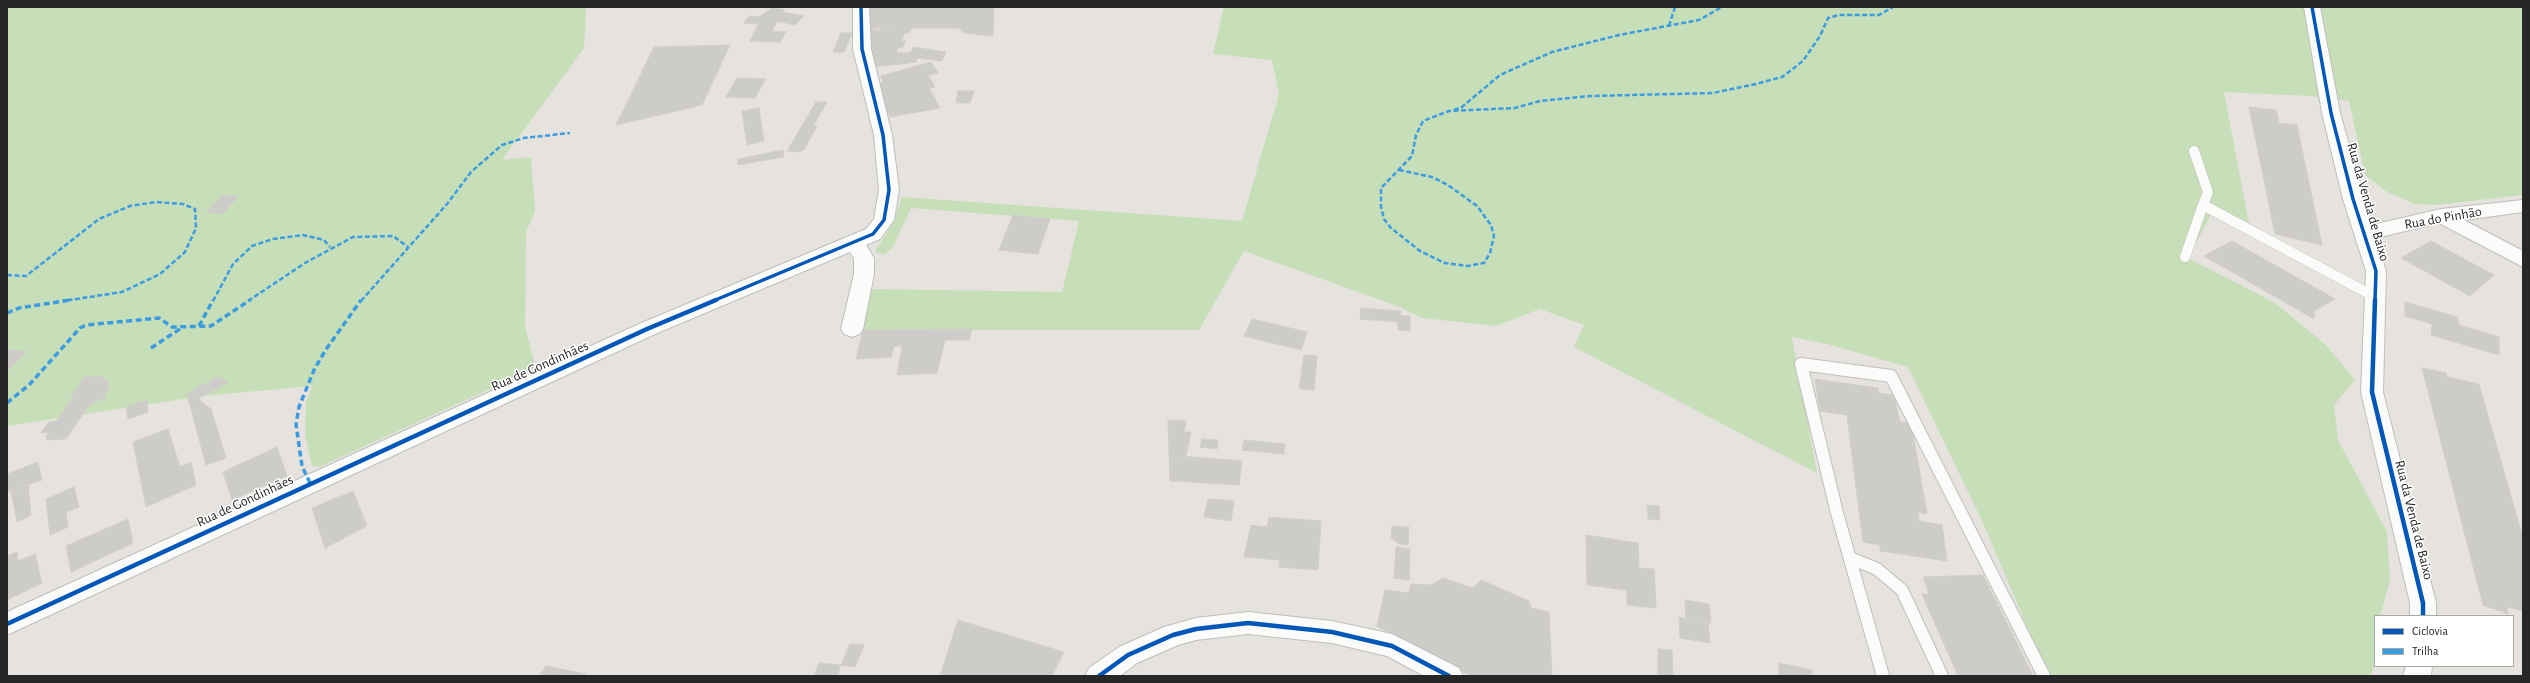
<!DOCTYPE html>
<meta charset="utf-8">
<style>
body{margin:0}
#map{position:relative;width:2530px;height:683px;overflow:hidden;background:#e6e2de;font-family:"Alegreya Sans",sans-serif}
canvas{display:block}
.frame{position:absolute;inset:0;border:8px solid #272727;pointer-events:none}
.legend{position:absolute;left:2374px;top:615px;width:140px;height:52px;box-sizing:border-box;background:#fff;border:1px solid #a9a9a9;margin:0;padding:5px 7px;list-style:none;font-size:12px;color:#272727}
.legend li{display:flex;align-items:center;gap:8px;height:20px}
.legend b{width:20px;border:1px solid #a9a9a9}
</style>
<div id="map">
<canvas width="2530" height="683"></canvas>
<div class="frame"></div>
<ul class="legend">
<li><b style="height:5px;background:#0057b8"></b>Ciclovia</li>
<li><b style="height:5px;background:#3d9ce0"></b>Trilha</li>
</ul>
</div>
<script>
const c = document.querySelector('canvas').getContext('2d');
c.lineJoin = 'round';
function paint(path, color) { c.fillStyle = color; c.fill(path, 'evenodd'); }
const toPath = rows => new Path2D(rows.map(r => 'M' + r).join(''));
function strokePath(path, color, width, dash) { c.strokeStyle = color; c.lineWidth = width; c.lineCap = dash ? 'butt' : 'round'; c.setLineDash(dash || []); c.stroke(path); }
function label(font, color, halo, rows, align = 'center') {
  c.font = font + ' "Alegreya Sans",sans-serif'; c.lineWidth = 3; c.setLineDash([]); c.textBaseline = 'middle'; c.strokeStyle = halo; c.fillStyle = color; for (const [text, x, y, turn = 0] of rows) {
    c.save(); c.translate(x, y); c.rotate((+turn || 0) * Math.PI / 180); c.textAlign = isNaN(turn) ? turn : align; if (halo) c.strokeText(text, 0, 0); c.fillText(text, 0, 0); c.restore();
  }
}
const green = toPath([
 [7,7,586,7,584,48,502,160,531,157,535,211,526,232,525,327,536,368,319,467,312,466,305,435,306,402,312,386,203,396,7,426],
 [1224,7,2523,7,2523,195,2437,205,2415,204,2387,192,2365,175,2349,101,2310,96,2224,92,2250,229,2212,213,2188,258,2275,303,2326,345,2355,380,2334,405,2338,440,2387,532,2390,581,2380,616,2375,616,2375,665,2370,676,2048,676,1984,525,1908,367,1827,344,1792,337,1817,473,1574,347,1584,325,1540,309,1496,326,1422,318,1400,307,1244,251,1199,330,859,330,869,289,1062,292,1079,221,911,208,893,247,884,255,875,252,894,221,902,197,1242,221,1279,94,1272,60,1213,54]
]);
const building = toPath([
 [773,7,784,10,782,12,804,16,795,25,777,21,772,31,786,32,780,42,750,41,761,19,758,18,773,7],
 [867,7,994,7,993,36,964,33,958,28,912,28,909,33,879,31,880,27,868,29,867,7],
 [749,16,761,17,758,18,761,19,758,24,744,23,749,16],
 [868,29,905,33,901,41,906,41,903,47,897,48,897,53,911,52,913,47,946,52,942,61,917,58,916,62,874,67,868,29],
 [841,33,852,33,844,52,833,52,841,33],
 [730,45,702,105,616,125,654,47,730,45],
 [931,62,938,73,928,75,935,87,929,88,940,108,890,117,876,85,883,83,881,76,931,62],
 [737,78,766,79,755,98,726,97,737,78],
 [958,91,974,91,970,103,956,103,958,91],
 [816,102,827,102,813,126,817,126,804,150,797,152,787,151,816,102],
 [2249,107,2276,110,2279,123,2297,125,2322,245,2275,234,2249,107],
 [759,108,764,141,747,145,742,111,759,108],
 [783,150,784,157,738,165,738,159,783,150],
 [223,195,239,196,222,214,206,212,223,195],
 [1013,215,1050,219,1038,254,999,250,1013,215],
 [2232,241,2335,299,2314,311,2314,319,2204,256,2232,241],
 [2431,241,2494,275,2470,296,2401,258,2431,241],
 [2405,302,2457,317,2459,325,2499,337,2499,355,2431,335,2432,324,2405,316,2405,302],
 [1361,308,1401,311,1400,315,1410,316,1410,331,1398,330,1398,322,1360,319,1361,308],
 [1252,319,1307,332,1301,350,1244,336,1252,319],
 [972,329,969,340,945,340,937,373,897,375,902,346,894,346,891,357,856,359,863,330,972,329],
 [7,350,27,351,8,371,7,371,7,350],
 [1304,355,1317,356,1314,390,1299,389,1304,355],
 [2422,368,2446,373,2447,377,2479,384,2523,538,2523,611,2507,607,2508,614,2483,605,2422,368],
 [103,376,101,379,106,379,109,391,105,393,106,398,90,404,66,439,46,440,48,437,45,437,48,432,41,433,49,422,57,421,84,377,103,376],
 [217,377,228,382,198,399,211,409,226,458,206,465,187,394,217,377],
 [1815,379,1878,388,1879,393,1894,395,1900,422,1911,423,1927,514,1918,512,1919,521,1942,525,1947,561,1880,551,1880,545,1863,542,1847,415,1820,411,1815,379],
 [147,400,148,412,128,419,126,407,147,400],
 [1168,420,1186,421,1184,432,1191,432,1186,456,1179,456,1175,481,1170,481,1168,420],
 [168,429,180,467,191,462,196,485,146,507,133,442,168,429],
 [1202,439,1218,440,1217,449,1200,447,1202,439],
 [1244,440,1285,444,1284,454,1242,450,1244,440],
 [277,447,287,476,232,500,223,472,277,447],
 [1179,456,1242,461,1239,485,1175,481,1179,456],
 [38,462,42,480,7,492,7,474,38,462],
 [28,485,31,515,17,522,11,491,28,485],
 [74,487,79,507,66,512,68,527,50,535,46,499,74,487],
 [353,491,367,526,325,548,312,508,353,491],
 [1208,499,1234,501,1231,521,1204,517,1208,499],
 [1647,505,1659,506,1660,520,1648,519,1647,505],
 [1269,517,1321,521,1318,570,1279,567,1280,560,1244,557,1251,525,1267,527,1269,517],
 [128,519,133,543,71,572,66,546,128,519],
 [1392,526,1409,527,1408,545,1399,544,1391,538,1392,526],
 [1586,535,1638,543,1639,568,1654,569,1656,608,1627,605,1627,590,1587,585,1586,535],
 [1396,547,1410,549,1409,580,1394,578,1396,547],
 [17,552,18,561,35,554,42,583,7,600,7,556,17,552],
 [1983,575,2033,676,1958,676,1922,594,1929,594,1923,577,1983,575],
 [1443,578,1473,588,1481,580,1529,601,1531,608,1549,612,1552,676,1472,676,1377,626,1385,590,1409,593,1411,584,1431,585,1443,578],
 [1685,600,1709,604,1711,623,1686,619,1685,600],
 [1679,617,1708,623,1710,643,1680,638,1679,617],
 [958,620,1064,652,1052,676,940,676,958,620],
 [850,644,864,645,855,667,841,665,850,644],
 [1658,649,1672,650,1673,676,1658,676,1658,649],
 [819,663,841,665,837,676,814,676,819,663],
 [1779,663,1812,670,1812,676,1779,676,1779,663],
 [546,666,586,674,539,676,546,666]
]);
const serviceFar1 = toPath([
 [2194,151,2208,192,2203,205],
 [2185,257,2203,205,2377,298]
]);
const service = toPath([
 [1850,558,1877,569,1902,590,1942,676],
 [1883,676,1837,513,1801,364,1891,376,2044,676]
]);
const minor = toPath([
 [853,7,869,7,871,49,892,135,899,190,894,220,880,239,866,245,874,258,874,274,863,329,860,334,852,337,844,334,841,329,854,274,854,258,850,252,655,334,7,635,7,612,639,324,866,229,874,219,879,190,874,135,853,49,853,7],
 [2304,7,2320,7,2340,113,2372,225,2441,209,2523,200,2523,212,2464,220,2523,251,2523,267,2439,223,2376,238,2386,271,2383,392,2436,603,2436,616,2410,616,2410,603,2361,392,2366,271,2343,199,2322,113,2304,7],
 [1248,612,1332,621,1392,634,1459,668,1463,676,1424,676,1387,656,1332,643,1248,634,1196,640,1178,645,1137,663,1120,676,1085,676,1089,668,1119,647,1164,627,1196,618,1248,612],
 [2406,666,2432,666,2431,676,2403,676,2406,666]
]);
const quietFar1 = toPath([
 [1669,26,1675,7],
 [1454,110,1462,107,1500,75,1552,52,1619,35,1699,20,1722,7],
 [1399,170,1432,177,1448,185,1477,206,1491,225,1494,236,1490,253,1484,263,1468,266,1445,263,1420,251,1391,228,1384,219,1381,207,1381,188,1412,156,1416,135,1423,121,1449,111,1515,108,1540,101,1591,96,1713,93,1756,84,1782,77,1803,61,1820,36,1828,18,1839,15,1879,15,1893,7],
 [7,275,26,276,99,219,130,206,156,202,183,204,195,209,196,228,185,252,160,274,122,292,63,301],
 [213,301,233,264,252,246,273,239,303,235,324,240,330,247],
 [248,301,305,263,353,237,393,236,408,247],
 [361,301,447,204,471,172,502,145,524,138,570,133]
]);
const quiet = toPath([
 [7,313,19,308,70,300],
 [199,326,213,300],
 [151,348,183,327],
 [7,403,29,385,80,328,86,325,159,318,172,327,211,326,250,300],
 [310,483,302,466,296,424,299,407,314,370,325,351,361,300]
]);
const cyclewayFar1 = toPath([
 [2312,7,2331,113,2353,199,2376,271,2375,301],
 [713,301,873,234,884,220,889,190,883,135,862,49,861,7]
]);
const cycleway = toPath([
 [2375,300,2372,392,2423,603,2423,616],
 [7,624,647,329,716,300],
 [1099,676,1128,655,1173,635,1196,629,1248,623,1332,632,1392,646,1449,676]
]);
const streetNames = [
 ["Rua da Venda de Baixo",2368,202,74],
 ["Rua do Pinhão",2443,218,-10],
 ["Rua de Gondinhães",540,366,-24],
 ["Rua de Gondinhães",245,501,-25],
 ["Rua da Venda de Baixo",2414,520,76]
];
paint(green, '#c6dfb9');
paint(building, '#ceccc9');
strokePath(building, '#d1ceca', 1);
strokePath(serviceFar1, '#bfbebf', 11);
strokePath(service, '#bfbebf', 14);
strokePath(minor, '#bfbebf', 2);
strokePath(serviceFar1, '#fbfbfa', 10);
strokePath(service, '#fbfbfa', 12);
paint(minor, '#fbfbfa');
strokePath(quietFar1, '#3d9ce0', 2.5, [5, 2.5]);
strokePath(quiet, '#3d9ce0', 3.5, [6, 3.5]);
strokePath(cyclewayFar1, '#0057b8', 3.5);
strokePath(cycleway, '#0057b8', 4.5);
label('14px', '#272727', '#fff', streetNames);
</script>
